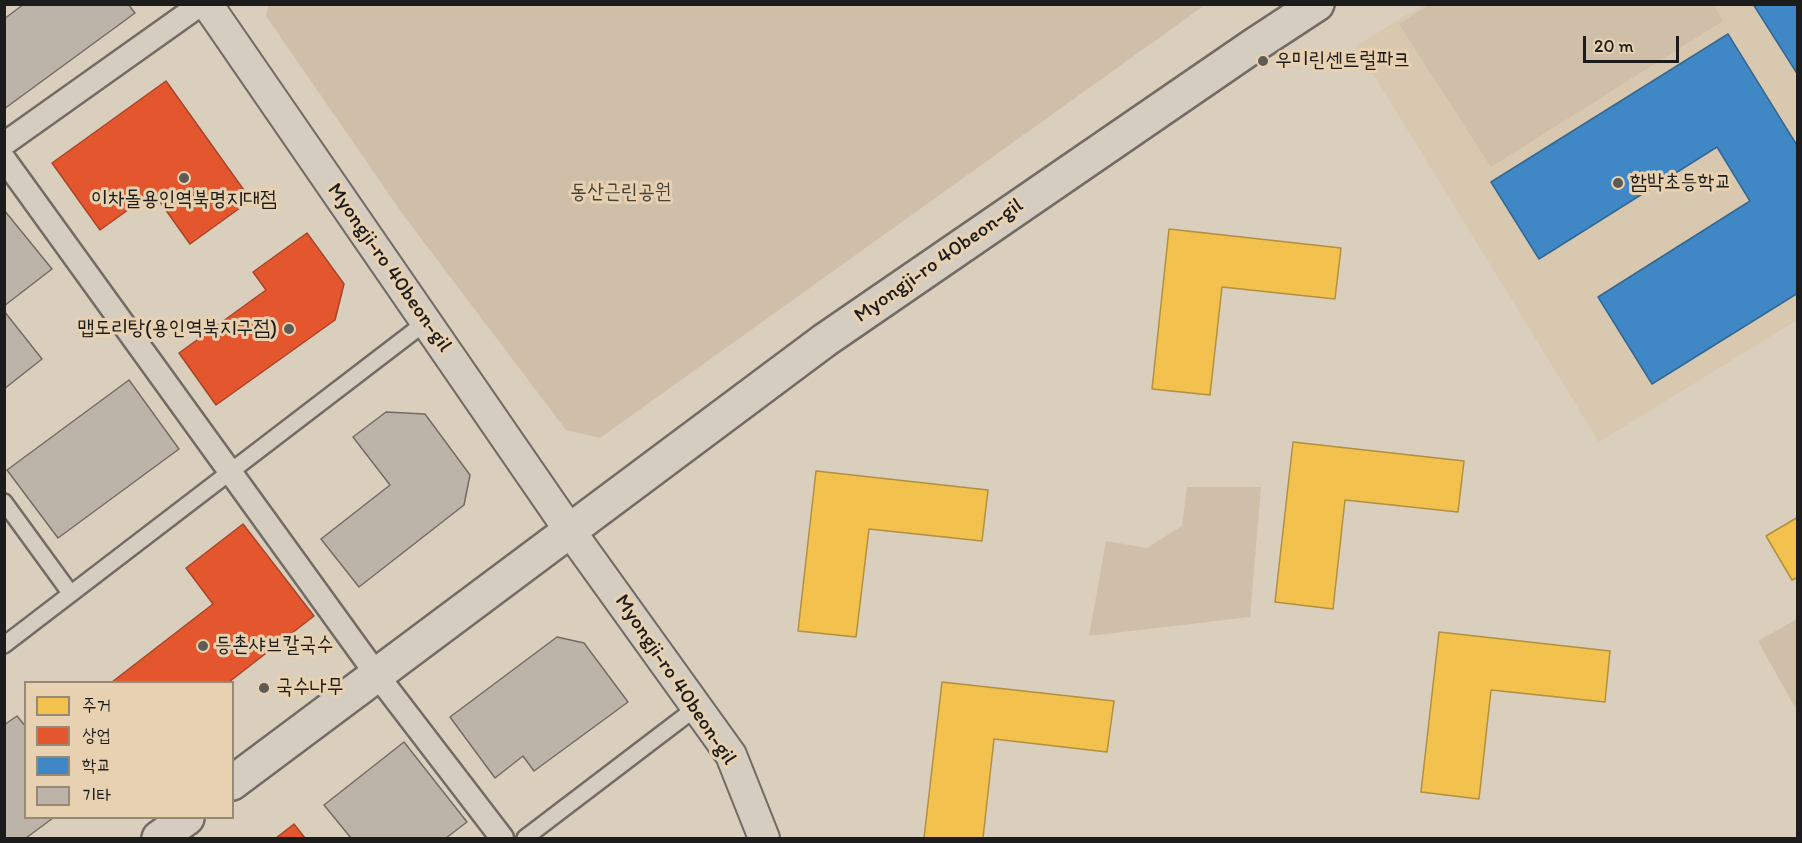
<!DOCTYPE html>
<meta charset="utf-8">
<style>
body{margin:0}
#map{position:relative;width:1802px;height:843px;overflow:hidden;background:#dacebd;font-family:Itim,"Poor Story",sans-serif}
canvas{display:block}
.frame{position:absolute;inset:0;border:6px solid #1c1c1c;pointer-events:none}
.legend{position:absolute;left:24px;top:681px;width:210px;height:138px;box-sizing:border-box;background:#e7d1b0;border:2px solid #968975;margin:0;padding:8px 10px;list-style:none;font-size:18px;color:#1c1c1c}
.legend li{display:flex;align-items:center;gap:12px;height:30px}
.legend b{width:30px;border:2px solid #968975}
.scale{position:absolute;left:1583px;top:36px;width:96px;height:27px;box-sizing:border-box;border:3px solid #1c1c1c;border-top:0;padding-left:8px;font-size:18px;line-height:21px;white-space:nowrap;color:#1c1c1c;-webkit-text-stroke:4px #e7d1b0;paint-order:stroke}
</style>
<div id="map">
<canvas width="1802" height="843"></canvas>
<div class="frame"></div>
<ul class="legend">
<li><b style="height:16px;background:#f2c14e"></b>주거</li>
<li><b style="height:16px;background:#e4572e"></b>상업</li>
<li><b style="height:16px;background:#3f88c5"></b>학교</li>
<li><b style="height:16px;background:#bcb4a8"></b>기타</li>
</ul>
<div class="scale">20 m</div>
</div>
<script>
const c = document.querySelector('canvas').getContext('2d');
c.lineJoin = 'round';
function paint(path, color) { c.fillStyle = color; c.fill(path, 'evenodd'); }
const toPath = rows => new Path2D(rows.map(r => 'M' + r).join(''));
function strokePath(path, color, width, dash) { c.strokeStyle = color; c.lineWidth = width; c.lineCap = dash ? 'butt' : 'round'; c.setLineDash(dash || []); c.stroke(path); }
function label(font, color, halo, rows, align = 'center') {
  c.font = font + ' Itim,"Poor Story",sans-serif'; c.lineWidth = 6; c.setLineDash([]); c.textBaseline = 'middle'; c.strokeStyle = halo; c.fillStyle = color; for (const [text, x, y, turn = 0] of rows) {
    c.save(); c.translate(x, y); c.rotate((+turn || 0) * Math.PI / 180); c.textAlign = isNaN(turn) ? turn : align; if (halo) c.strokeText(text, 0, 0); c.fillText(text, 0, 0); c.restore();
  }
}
const built = toPath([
 [1423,5,1797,5,1797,320,1599,442,1356,46]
]);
const green = toPath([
 [1430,4,1714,5,1723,21,1491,167,1399,24],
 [268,5,268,4,1205,5,600,438,566,430,404,216,266,16],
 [1187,487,1261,487,1250,617,1089,636,1106,541,1147,548,1182,526],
 [1797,619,1797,711,1758,641]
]);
const homes = toPath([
 [1169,229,1341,248,1335,299,1222,287,1210,395,1152,389,1169,229],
 [1293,442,1464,461,1458,512,1345,500,1333,609,1275,602,1293,442],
 [816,471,988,490,982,541,869,529,856,637,798,631,816,471],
 [1798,517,1798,577,1792,580,1766,536,1798,517],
 [1439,632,1610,651,1605,702,1491,690,1479,799,1421,792,1439,632],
 [942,682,1114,701,1107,752,994,739,983,838,924,838,942,682]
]);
const shops = toPath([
 [166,81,251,200,190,244,153,192,100,230,52,163,166,81],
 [307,233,344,284,335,320,216,405,179,353,266,290,253,272,307,233],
 [243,524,314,616,229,682,112,682,213,604,186,568,243,524],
 [294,824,305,838,276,838,294,824]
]);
const schools = toPath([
 [1753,4,1798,4,1798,75,1753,4],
 [1728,34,1798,147,1798,293,1652,384,1598,297,1750,201,1717,147,1539,259,1491,182,1728,34]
]);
const building = toPath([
 [24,4,128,4,135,13,4,109,4,19,24,4],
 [4,210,52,269,4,306,4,210],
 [4,311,42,359,4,389,4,311],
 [129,380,179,449,58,538,7,470,129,380],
 [386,412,425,414,470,475,464,505,359,587,321,539,390,485,353,437,386,412],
 [557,637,584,643,628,702,534,771,523,756,495,778,450,717,557,637],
 [17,716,26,727,26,818,53,818,26,838,4,838,4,725,17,716],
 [404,742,467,822,446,838,351,838,324,805,404,742]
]);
const service = toPath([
 [4,502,71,594],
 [4,645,426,322],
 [525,838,697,707]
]);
const pedestrian = toPath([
 [4,144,201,4],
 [4,159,377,675,502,838]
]);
const minor = toPath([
 [207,4,570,531,731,755,764,838]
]);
const tertiary = toPath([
 [232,783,825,340,1253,46,1317,4],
 [159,838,187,818]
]);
const markers = [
 [1263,61,6,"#5e5a54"],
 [184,178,6,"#5e5a54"],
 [1618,183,6,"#5e5a54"],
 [289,329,6,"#5e5a54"],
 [203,646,6,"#5e5a54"],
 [264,688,6,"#5e5a54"]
];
const poiNames = [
 ["우미린센트럴파크",1275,61],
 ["함박초등학교",1630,183],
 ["이차돌용인역북명지대점",184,200,"center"],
 ["맵도리탕(용인역북지구점)",277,329,"right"],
 ["등촌샤브칼국수",215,646],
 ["국수나무",276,688]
];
const parkNames = [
 ["동산근린공원",621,193]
];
const streetNames = [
 ["Myongji-ro 40beon-gil",939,261,-35],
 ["Myongji-ro 40beon-gil",389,268,55],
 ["Myongji-ro 40beon-gil",675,680,56]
];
paint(built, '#d8c8af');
paint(green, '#cfbfa9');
paint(homes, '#f2c14e');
strokePath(homes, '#b2903f', 1.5);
paint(shops, '#e4572e');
strokePath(shops, '#a84529', 1.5);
paint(schools, '#3f88c5');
strokePath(schools, '#346892', 1.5);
paint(building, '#bcb4a8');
strokePath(building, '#726c64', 1.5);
strokePath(service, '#726c64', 20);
strokePath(pedestrian, '#726c64', 27);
strokePath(minor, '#726c64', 34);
strokePath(tertiary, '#726c64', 38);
strokePath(service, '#d6cdc1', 15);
strokePath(pedestrian, '#d6cdc1', 22);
strokePath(minor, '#d6cdc1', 30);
strokePath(tertiary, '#d6cdc1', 33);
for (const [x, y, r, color] of markers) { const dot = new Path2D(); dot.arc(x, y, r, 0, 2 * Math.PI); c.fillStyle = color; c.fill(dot); strokePath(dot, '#e7d1b0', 2); }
label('21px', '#1c1c1c', '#e7d1b0', poiNames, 'left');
label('21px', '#46423b', '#e7d1b0', parkNames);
label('21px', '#1c1c1c', '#e7d1b0', streetNames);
</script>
